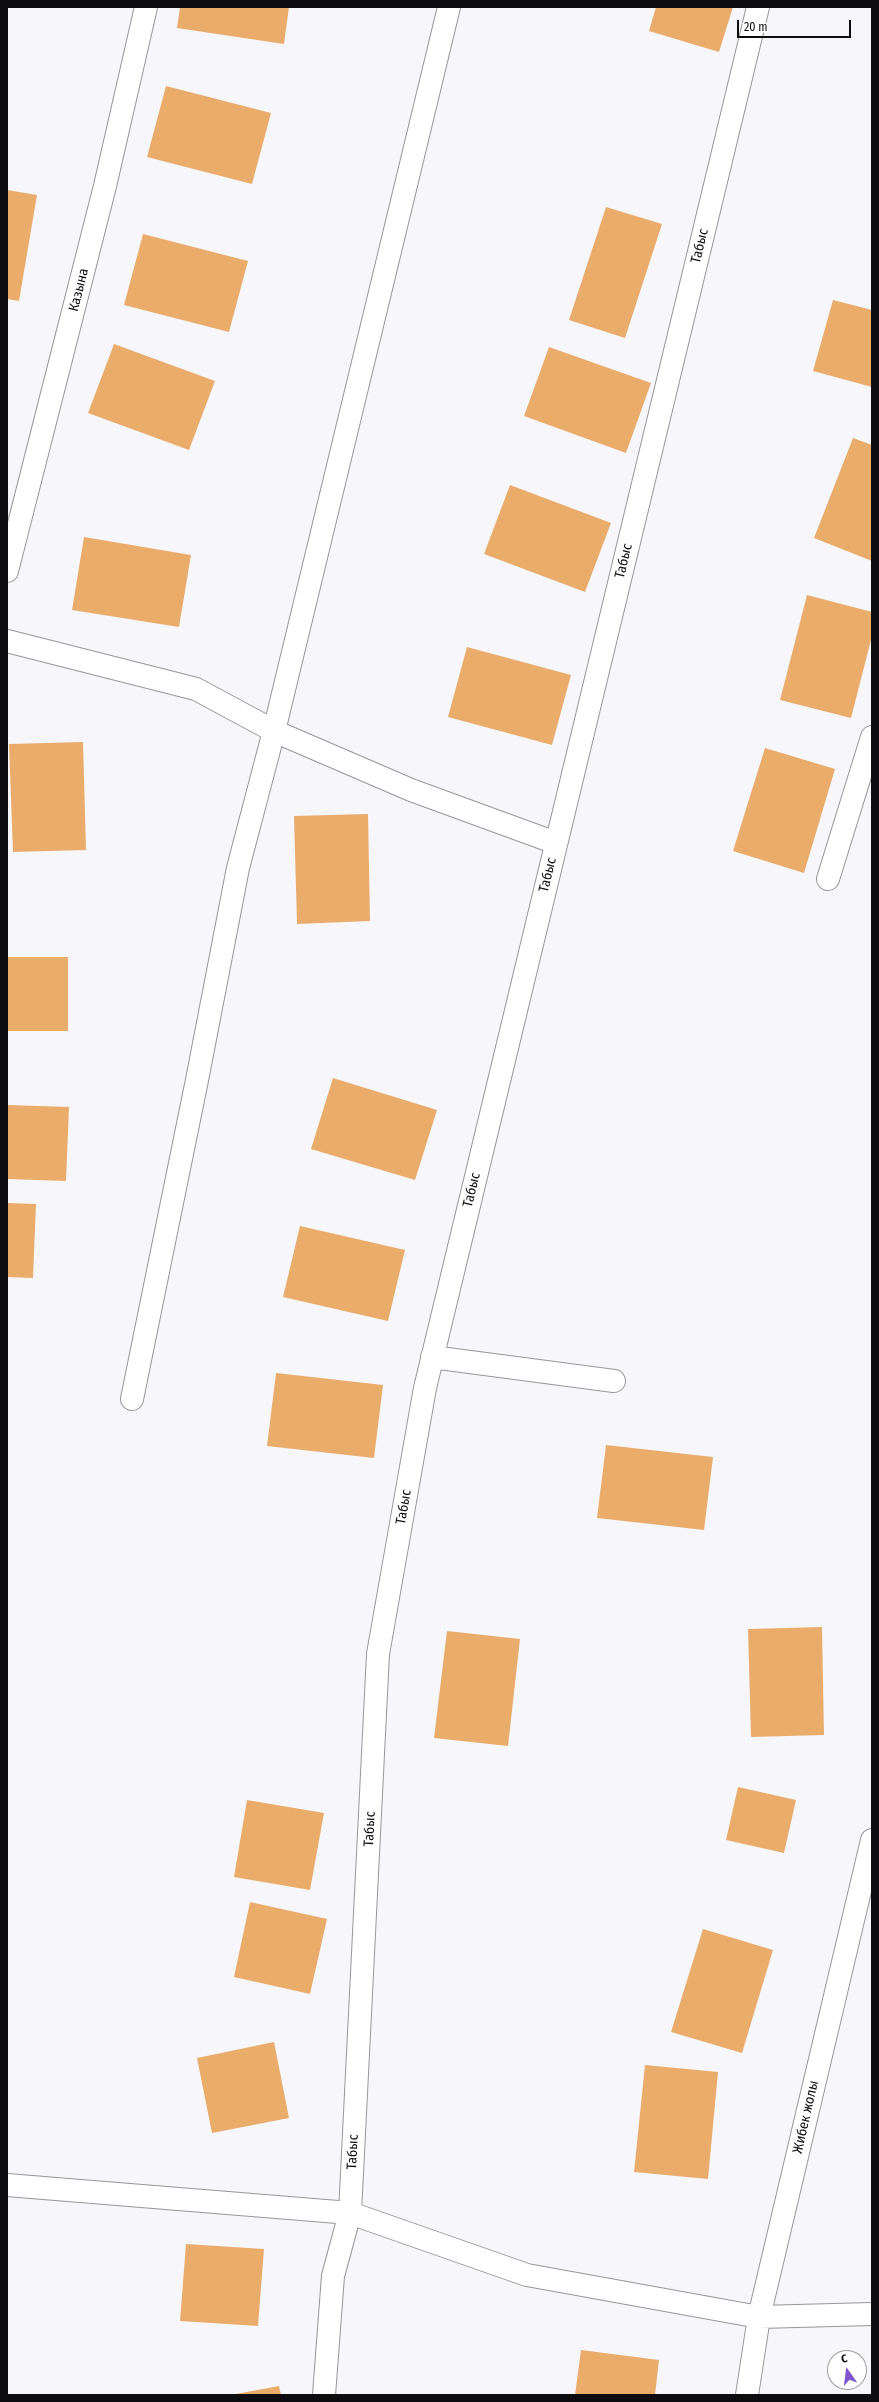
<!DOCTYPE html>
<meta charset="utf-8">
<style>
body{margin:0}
#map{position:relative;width:879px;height:2402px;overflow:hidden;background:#f7f6fb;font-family:"Fira Sans Condensed",sans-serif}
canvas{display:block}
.frame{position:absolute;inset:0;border:8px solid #0d0c0e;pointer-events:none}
.north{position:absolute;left:827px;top:2350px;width:40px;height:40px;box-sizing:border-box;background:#fff;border:1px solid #9e9e9f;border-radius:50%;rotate:346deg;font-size:11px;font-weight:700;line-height:16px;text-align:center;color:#0d0c0e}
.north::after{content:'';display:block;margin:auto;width:14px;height:18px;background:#7f56d0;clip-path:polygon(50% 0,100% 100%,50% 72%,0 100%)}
.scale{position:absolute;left:737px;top:20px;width:114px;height:18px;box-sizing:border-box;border:2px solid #0d0c0e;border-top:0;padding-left:5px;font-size:12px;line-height:14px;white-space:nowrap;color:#0d0c0e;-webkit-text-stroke:3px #fff;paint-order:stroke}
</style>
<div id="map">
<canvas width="879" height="2402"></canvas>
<div class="frame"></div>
<div class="north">С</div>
<div class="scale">20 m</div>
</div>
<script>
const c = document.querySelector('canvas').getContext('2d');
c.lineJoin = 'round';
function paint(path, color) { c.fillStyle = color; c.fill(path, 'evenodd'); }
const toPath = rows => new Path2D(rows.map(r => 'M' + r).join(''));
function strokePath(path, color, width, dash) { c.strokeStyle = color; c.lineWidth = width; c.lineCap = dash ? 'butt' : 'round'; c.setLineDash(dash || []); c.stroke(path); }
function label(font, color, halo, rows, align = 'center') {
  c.font = font + ' "Fira Sans Condensed",sans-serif'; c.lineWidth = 4; c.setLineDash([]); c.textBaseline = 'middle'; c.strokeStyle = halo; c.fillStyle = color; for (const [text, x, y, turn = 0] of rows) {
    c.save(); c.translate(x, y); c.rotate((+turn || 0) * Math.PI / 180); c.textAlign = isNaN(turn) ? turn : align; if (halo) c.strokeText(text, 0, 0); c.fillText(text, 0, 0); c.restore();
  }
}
const building = toPath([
 [180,7,289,7,284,44,177,28],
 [656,7,733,7,719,52,649,31],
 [166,86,271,113,252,184,147,157],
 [7,190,37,195,19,301,7,299],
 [606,207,662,224,625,338,569,320],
 [143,234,248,261,229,332,124,305],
 [833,300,872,310,872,387,813,371],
 [114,344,215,381,189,450,88,413],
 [549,347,651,383,626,453,524,416],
 [853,438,872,445,872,561,814,538],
 [510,485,611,523,585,592,484,554],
 [84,537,191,555,179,627,72,610],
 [807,595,872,612,872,636,851,718,780,700],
 [467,647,571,675,552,745,448,717],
 [83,742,86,850,13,852,9,744],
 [765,748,835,769,804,873,733,851],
 [368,814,370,921,297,924,294,816],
 [7,957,68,957,68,1031,7,1031],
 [333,1078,437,1110,415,1180,311,1149],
 [7,1105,69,1107,66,1181,7,1179],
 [7,1203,36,1204,33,1278,7,1277],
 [300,1226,405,1250,388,1321,283,1297],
 [276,1373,383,1385,374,1458,267,1446],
 [606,1445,713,1457,704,1530,597,1518],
 [822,1627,824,1735,751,1737,748,1629],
 [447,1631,520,1639,508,1746,434,1738],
 [738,1787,796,1800,784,1853,726,1840],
 [247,1800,324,1813,310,1890,234,1877],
 [250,1902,327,1919,310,1994,234,1977],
 [703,1929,773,1950,742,2053,671,2032],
 [274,2042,289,2118,212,2133,197,2058],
 [645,2065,718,2072,708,2179,634,2172],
 [186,2244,264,2249,258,2326,180,2321],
 [581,2350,659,2360,655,2395,575,2395],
 [279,2386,281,2395,236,2395,236,2394]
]);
const minor = toPath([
 [7,571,105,186,146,7],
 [7,641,196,689,274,731,411,790,556,843],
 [828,879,872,737],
 [432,1357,614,1381],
 [132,1399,197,1080,238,868,274,731,449,7],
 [7,2185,350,2213,527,2275,759,2317,872,2314],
 [324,2395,333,2276,350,2213,378,1654,425,1388,758,7],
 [747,2395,759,2317,872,1840]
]);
const streetNames = [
 ["Табыс",700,246,-76],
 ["Казына",79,290,-76],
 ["Табыс",624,561,-76],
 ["Табыс",548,875,-76],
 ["Табыс",472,1190,-76],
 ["Табыс",404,1507,-80],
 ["Табыс",370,1829,-87],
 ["Жибек жолы",806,2117,-77],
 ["Табыс",353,2152,-87]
];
paint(building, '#e9ac6b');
strokePath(minor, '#97969a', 24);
strokePath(minor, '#fff', 22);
label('14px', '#0d0c0e', '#fff', streetNames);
</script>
